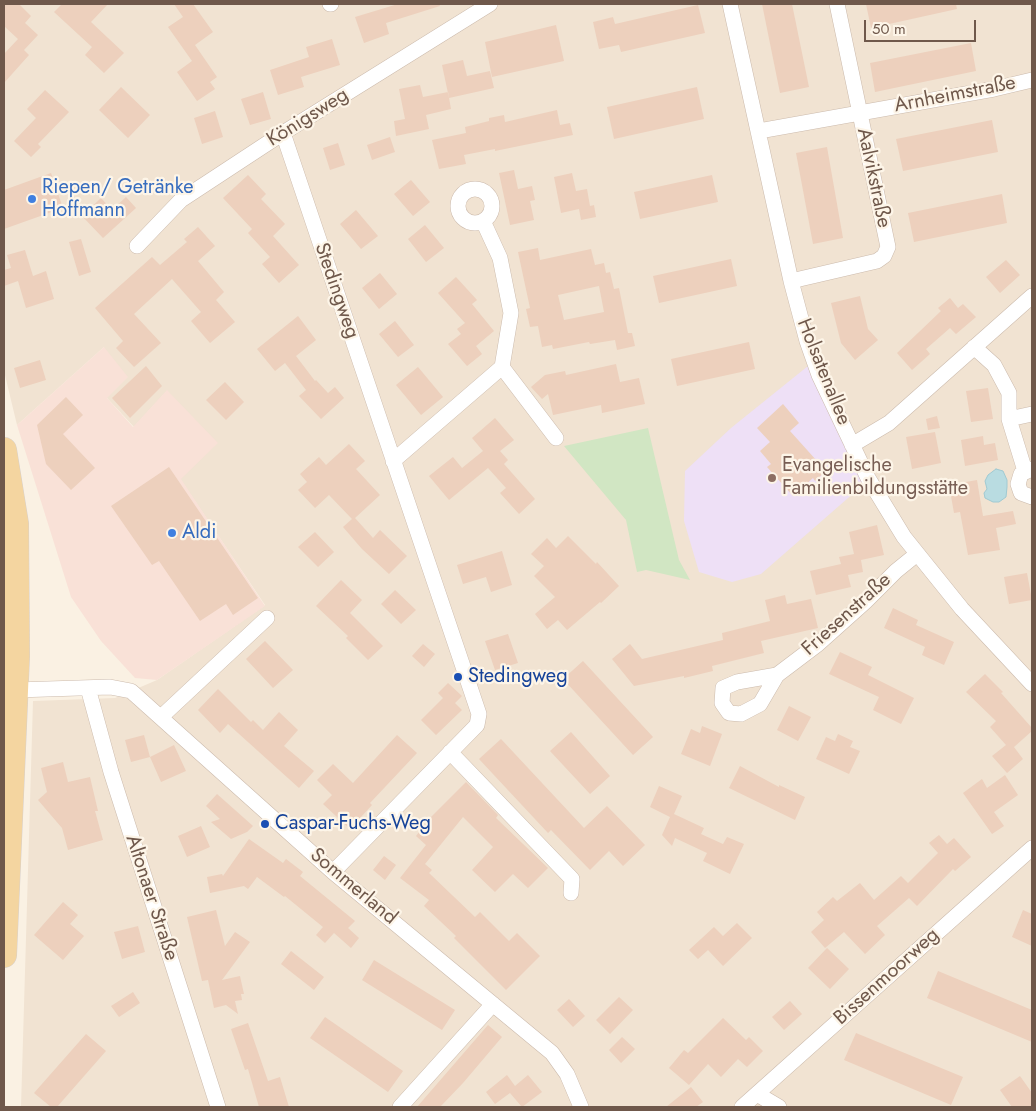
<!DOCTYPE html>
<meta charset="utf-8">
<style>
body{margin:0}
#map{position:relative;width:1036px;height:1111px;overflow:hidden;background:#faf1e3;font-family:Jost,sans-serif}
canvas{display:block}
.frame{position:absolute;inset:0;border:5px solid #6f584b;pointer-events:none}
.scale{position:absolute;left:864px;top:20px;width:112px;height:22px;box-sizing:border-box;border:2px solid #6f584b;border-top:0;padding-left:6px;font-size:15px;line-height:18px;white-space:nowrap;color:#6f584b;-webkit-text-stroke:4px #fdf5e8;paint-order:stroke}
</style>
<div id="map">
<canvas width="1036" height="1111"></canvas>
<div class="frame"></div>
<div class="scale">50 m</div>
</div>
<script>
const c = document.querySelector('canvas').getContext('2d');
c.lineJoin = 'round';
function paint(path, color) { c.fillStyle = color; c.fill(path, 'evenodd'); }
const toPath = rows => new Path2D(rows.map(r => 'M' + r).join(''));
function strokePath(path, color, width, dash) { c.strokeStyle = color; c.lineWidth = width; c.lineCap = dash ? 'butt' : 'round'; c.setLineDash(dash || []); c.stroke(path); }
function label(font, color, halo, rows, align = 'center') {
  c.font = font + ' Jost,sans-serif'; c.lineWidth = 4.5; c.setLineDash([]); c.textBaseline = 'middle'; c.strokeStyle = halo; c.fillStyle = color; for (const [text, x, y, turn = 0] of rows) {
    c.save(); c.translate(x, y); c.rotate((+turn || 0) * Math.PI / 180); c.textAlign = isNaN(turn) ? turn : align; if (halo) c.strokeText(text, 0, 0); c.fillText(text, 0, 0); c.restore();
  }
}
const residential = toPath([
 [4,4,1032,4,1032,1107,21,1107,33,701,115,698,157,680,265,605,180,479,167,391,134,427,107,398,104,347,17,425,4,371]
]);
const commercial = toPath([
 [104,347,128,377,107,398,133,427,167,390,218,443,181,479,265,606,157,680,135,678,101,641,71,597,17,425]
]);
const education = toPath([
 [808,366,863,485,761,574,732,582,699,572,684,521,685,471,731,428]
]);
const green = toPath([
 [648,428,679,560,690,580,646,570,637,572,626,520,564,446]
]);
const water = toPath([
 [996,469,1003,471,1007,480,1007,487,1006,497,999,502,993,502,985,498,984,493,987,489,985,481,988,475,996,469]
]);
const building = toPath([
 [4,4,19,4,31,16,25,23,38,35,24,50,29,55,4,83,4,54,18,39,4,26],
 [62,4,108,4,91,22,124,53,104,73,85,55,92,47,54,12],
 [174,4,193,4,213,32,195,45,217,77,210,82,215,89,197,101,177,72,192,61,168,27,183,17],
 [398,4,439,4,440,6,386,23,389,34,364,43,355,17],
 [762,4,792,4,809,87,780,93],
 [866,4,956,4,957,9,871,28],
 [698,5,705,33,621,52,619,45,599,49,593,22,613,17,615,24],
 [556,25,564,61,492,77,485,42],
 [332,39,340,65,301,77,304,87,278,95,270,70,309,57,306,47],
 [971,43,976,71,875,92,870,63],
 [463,60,467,76,490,71,494,88,449,98,442,65],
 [420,85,423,97,448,92,451,109,426,115,429,129,396,136,394,121,405,119,399,89],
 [121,87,150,115,128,138,99,110],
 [697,87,704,119,614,139,607,107],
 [45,90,69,112,38,144,41,147,31,157,14,141,36,118,27,109],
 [263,92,271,119,250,125,241,99],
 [557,110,560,125,570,123,573,135,495,151,495,149,464,155,466,164,439,169,432,140,466,133,465,127,489,121,489,118,504,115,505,122],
 [215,111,223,137,202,144,194,118],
 [992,120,998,152,903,171,896,139],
 [390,137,395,152,372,160,367,145],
 [338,143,345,165,330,170,323,148],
 [827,147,843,238,813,244,796,153],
 [514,170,518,189,532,186,535,200,530,201,534,220,510,225,499,173],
 [51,173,63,208,4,229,4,190],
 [572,173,576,191,587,189,590,206,594,205,596,217,581,220,579,209,561,213,554,177],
 [248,175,266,194,261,199,285,224,273,236,299,265,279,283,262,264,270,257,248,233,252,229,223,198],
 [712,175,718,202,640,219,634,192],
 [411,180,430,202,413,216,394,194],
 [1002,194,1007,223,914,242,908,213],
 [126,197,136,208,103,238,82,216,101,198,112,210],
 [356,210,378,236,361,249,340,224],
 [425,225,444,248,426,262,408,239],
 [198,227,215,246,198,261,224,292,216,300,235,322,210,343,191,321,201,312,172,279,134,314,161,343,134,367,116,348,123,341,95,308,152,257,160,265,187,242,184,239],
 [81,239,91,272,79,276,69,242],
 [538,248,540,260,591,249,595,265,604,263,606,273,610,272,614,289,619,288,628,333,632,333,635,346,617,350,615,340,590,344,589,342,553,349,552,345,542,347,538,326,530,327,526,309,530,308,518,252],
 [599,286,604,312,564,320,558,295],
 [25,250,33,276,46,271,54,299,26,308,18,281,4,286,4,270,11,268,7,255],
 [731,259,737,286,659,303,653,276],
 [1006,260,1020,275,1000,293,986,277],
 [380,273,397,294,379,309,362,288],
 [456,277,477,300,472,304,494,331,476,346,482,354,467,366,448,344,461,334,457,329,465,323,438,293],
 [860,296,868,329,878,340,855,360,841,343,831,303],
 [950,298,958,308,963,304,976,317,956,334,950,328,926,349,930,354,912,370,897,353,941,311,938,308],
 [298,316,316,340,296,356,315,381,316,380,328,393,335,387,344,398,321,419,299,396,306,390,285,363,275,371,257,349],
 [395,321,414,345,398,357,379,334],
 [749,342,755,369,677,386,671,359],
 [40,360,46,380,20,388,14,368],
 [616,364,620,382,639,378,645,404,602,413,601,405,553,415,548,394,542,399,531,387,545,375,565,371,566,375],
 [146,366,162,386,130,418,112,398],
 [418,367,443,397,421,415,396,385],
 [225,382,244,402,226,420,206,400],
 [988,388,993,419,971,422,966,391],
 [66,397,83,415,63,434,95,468,71,490,46,464,37,425],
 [783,404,799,423,790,431,826,471,815,481,813,478,793,496,767,467,771,464,760,451,770,442,757,428],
 [937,416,940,428,928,430,926,419],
 [495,418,514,440,500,451,508,460,504,464,535,499,519,514,500,493,506,488,488,468,449,500,429,476,453,457,462,468,483,451,472,438],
 [935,432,941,463,912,469,906,437],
 [983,436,984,445,995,443,998,460,965,466,961,440],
 [349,444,365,461,356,469,380,495,355,518,373,538,380,530,407,556,389,574,362,549,343,527,352,519,329,495,315,508,298,490,307,482,300,474,319,457,326,465],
 [169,467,258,598,233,615,226,604,200,621,159,561,152,565,111,506],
 [977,480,983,516,1013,511,1016,524,996,528,1000,550,968,555,960,512,954,513,949,485],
 [877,525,884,555,861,560,863,572,848,575,851,587,816,595,810,571,841,564,839,557,854,554,849,532],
 [315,532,334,552,318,567,298,547],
 [568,536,596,564,597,562,619,586,601,603,600,602,567,630,558,620,547,629,535,614,555,597,534,576,544,566,531,554,547,538,556,548],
 [502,551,512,585,491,592,486,577,463,584,457,565],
 [1027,573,1032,600,1009,604,1004,577],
 [341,580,362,600,350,613,383,646,368,660,346,638,348,636,316,606],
 [395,590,416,610,401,624,381,604],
 [785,595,787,604,811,599,818,628,761,641,764,653,712,666,713,671,684,678,684,676,634,686,612,659,630,644,642,659,723,640,722,633,770,621,765,600],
 [893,608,918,620,916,625,954,642,944,665,922,655,925,647,884,628],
 [508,634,518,663,495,670,485,641],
 [265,641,293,670,273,688,246,659],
 [423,644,435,654,424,667,412,656],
 [840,652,872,667,868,675,914,698,901,724,873,710,879,697,829,674],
 [583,661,653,737,633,755,563,679],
 [985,674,1003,692,1001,693,1032,728,1032,731,1014,747,1023,759,1007,773,992,756,1006,745,990,727,996,721,966,692],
 [448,683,462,696,455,703,462,710,436,735,421,720,443,698,438,693],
 [218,689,251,722,253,720,263,730,279,712,298,730,284,746,314,771,299,788,228,724,220,733,198,710],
 [789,706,811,717,798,741,777,730],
 [702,726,722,734,710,766,681,754,691,729,700,733],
 [571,732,610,776,590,794,550,751],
 [838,734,853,741,850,747,860,751,849,774,816,759,826,737,835,741],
 [144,735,150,757,131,762,125,740],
 [397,735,417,753,370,803,372,805,350,829,323,804,332,795,317,780,333,764,353,783],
 [501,739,584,828,607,806,645,845,623,866,609,851,590,870,551,830,548,833,479,759],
 [174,745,186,771,161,782,150,757],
 [63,762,68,782,90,777,98,811,95,811,103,840,68,850,62,828,38,800,47,792,41,768],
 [740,766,779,787,779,785,805,797,795,820,729,788],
 [1005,775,1018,795,994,812,1004,826,992,834,963,793,982,779,987,788],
 [466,782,498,815,496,818,548,868,528,888,513,874,495,892,472,870,493,847,463,817,425,864,432,870,429,873,475,917,480,912,509,941,517,933,540,956,506,990,454,938,456,936,424,906,429,900,400,878,426,845,416,836,431,817],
 [659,786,682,796,674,814,704,828,701,834,723,844,727,837,744,844,730,874,703,861,707,853,675,838,672,846,662,835,670,817,650,807],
 [217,794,253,826,247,832,231,839,211,822,220,819,206,806],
 [201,826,210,847,187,857,178,836],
 [939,835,947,844,954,838,971,857,955,871,953,869,917,906,909,898,877,926,885,935,865,954,844,932,825,948,811,932,824,920,817,912,833,897,837,901,860,883,874,900,901,876,908,883,938,853,929,843],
 [249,839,283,863,286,859,303,872,300,876,355,921,348,928,359,938,351,948,334,933,325,943,316,935,323,927,285,896,284,897,257,877,248,889,244,886,210,893,207,877,222,874,223,876],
 [384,856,396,865,385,880,373,870],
 [63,902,78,915,70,924,84,936,63,960,34,935],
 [216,910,225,946,235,932,250,942,222,980,240,976,244,994,241,994,242,1000,235,1001,238,1014,226,1005,214,1008,208,980,202,981,187,917],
 [1023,910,1032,914,1032,946,1012,937],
 [737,923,752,938,723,966,708,950,698,959,689,950,714,927,723,936],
 [138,926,145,952,122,959,114,932],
 [827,948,849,969,830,989,808,968],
 [291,951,324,977,314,990,281,964],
 [374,960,455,1010,442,1030,362,980],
 [938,971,1032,1010,1032,1042,927,998],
 [133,992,140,1003,119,1017,111,1006],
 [619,997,633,1010,610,1034,596,1020],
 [569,999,585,1016,573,1027,557,1010],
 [790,1001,802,1014,784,1030,772,1017],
 [325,1017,403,1071,388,1092,310,1038],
 [723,1018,746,1040,749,1037,763,1051,747,1067,738,1059,721,1077,708,1064,689,1085,669,1068,684,1050,688,1053],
 [248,1023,268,1081,280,1077,289,1107,259,1107,248,1069,245,1070,231,1029],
 [488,1025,502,1037,463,1083,440,1107,417,1107],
 [856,1033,963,1077,951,1105,844,1060],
 [86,1034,106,1051,57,1107,51,1107,34,1093],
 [622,1037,635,1049,621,1063,609,1050],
 [507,1075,515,1086,528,1075,542,1092,522,1107,510,1093,495,1104,486,1092],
 [1020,1076,1032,1093,1032,1107,1012,1107,1000,1090],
 [691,1087,703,1102,696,1107,666,1107]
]);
const street = toPath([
 [330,4,331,4],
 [730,4,791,281,807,341,819,375,868,478,904,537,962,609,1032,684],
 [759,131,994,89,1032,80],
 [283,133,479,714,477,725,333,872],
 '458 206a17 17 0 1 1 34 0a17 17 0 1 1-34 0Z',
 [483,221,500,258,511,313,502,367],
 [137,246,181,200,283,133,490,4],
 [791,281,877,261,884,256,888,247,837,4],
 [974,347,994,365,1009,393,1009,419,1025,471],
 [1009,419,1032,414],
 [852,445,889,423,1032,296],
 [393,461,502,367,556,438],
 [1032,469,1021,474,1018,484,1021,493,1032,497],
 [777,675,760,704,741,714,729,713,722,703,723,688,737,682,777,675,818,644,865,602,896,571,917,554],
 [88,688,111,772,218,1107],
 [16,690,110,687,131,691,333,872,552,1053,567,1074,581,1107],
 [161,717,267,618],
 [450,752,572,879,571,893],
 [757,1094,779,1107],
 [400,1107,493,1004],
 [742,1107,1032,848]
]);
const primary = toPath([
 [4,450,16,524,17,656,4,955]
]);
const markers = [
 [32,199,5,"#3f7fe0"],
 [772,478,5,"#8d6e63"],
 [172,533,5,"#3f7fe0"],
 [458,677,5,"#1a4fb4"],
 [265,824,5,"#1a4fb4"]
];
const streetNames = [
 ["Arnheimstraße",955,95,-11],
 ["Königsweg",308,118,-32],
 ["Aalvikstraße",873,178,78],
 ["Stedingweg",336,291,71],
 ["Holsatenallee",823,372,68],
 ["Friesenstraße",847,615,-42],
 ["Sommerland",353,887,40],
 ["Altonaer Straße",151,898,72],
 ["Bissenmoorweg",887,977,-42]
];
const shopNames = [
 ["Riepen/ Getränke",42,188],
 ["Hoffmann",42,211],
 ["Aldi",182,533]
];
const educationNames = [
 ["Evangelische",782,466],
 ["Familienbildungsstätte",782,489]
];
const transitNames = [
 ["Stedingweg",468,677],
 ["Caspar-Fuchs-Weg",275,824]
];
paint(residential, '#f1e3d2');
paint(commercial, '#f9e1d7');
paint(education, '#eee0f6');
paint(green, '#d1e6c3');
paint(water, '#b9dce1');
strokePath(water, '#a0cad2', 1);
paint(building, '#edd0bd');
strokePath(street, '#ccbbad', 16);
strokePath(primary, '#d7d0cd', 26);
strokePath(street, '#fff', 15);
strokePath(primary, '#f4d5a0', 25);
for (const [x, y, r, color] of markers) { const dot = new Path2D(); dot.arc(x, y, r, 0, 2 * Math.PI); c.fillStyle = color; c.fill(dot); strokePath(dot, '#fdf5e8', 2); }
label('20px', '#6f584b', '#fdf5e8', streetNames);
label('20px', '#366cbe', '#fdf5e8', shopNames, 'left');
label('20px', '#785e54', '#fdf5e8', educationNames, 'left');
label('20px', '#164399', '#fdf5e8', transitNames, 'left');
</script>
